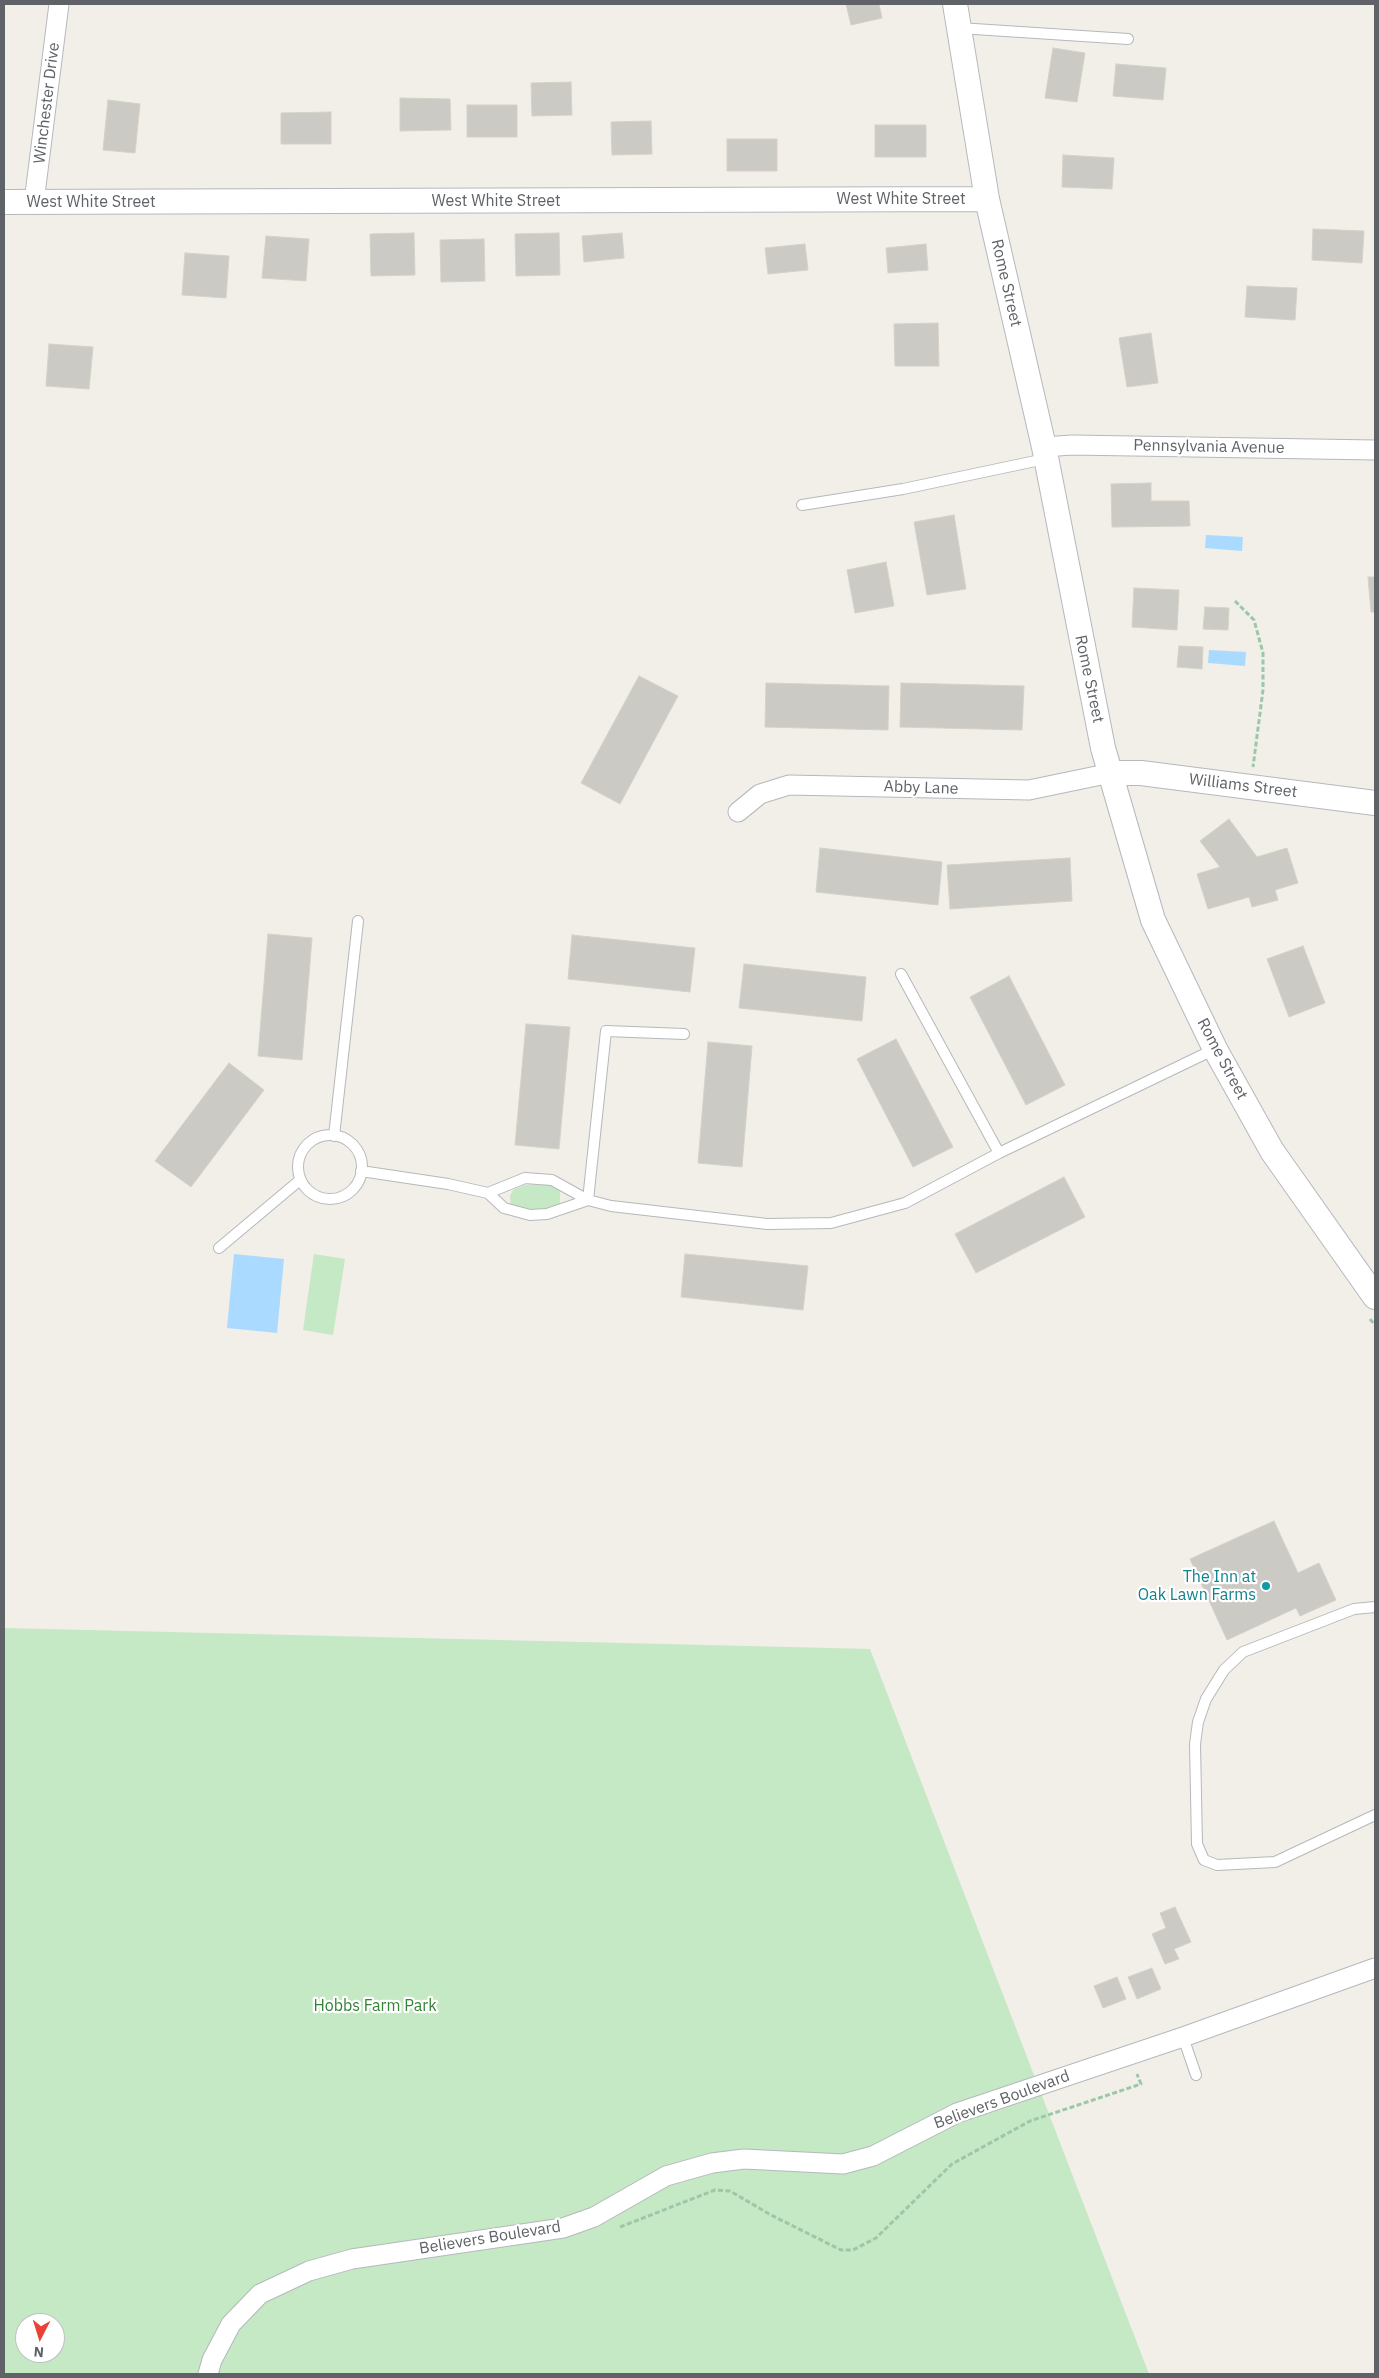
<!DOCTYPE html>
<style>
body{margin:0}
#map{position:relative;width:1379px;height:2378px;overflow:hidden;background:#f1efe8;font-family:"IBM Plex Sans",sans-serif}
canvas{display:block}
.frame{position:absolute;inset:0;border:5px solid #5f6368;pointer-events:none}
.north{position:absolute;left:15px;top:2313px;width:50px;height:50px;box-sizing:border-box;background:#fff;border:1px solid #bfc1c3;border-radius:50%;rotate:185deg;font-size:14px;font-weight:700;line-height:20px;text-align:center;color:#5f6368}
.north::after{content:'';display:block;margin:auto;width:18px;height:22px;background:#ea4335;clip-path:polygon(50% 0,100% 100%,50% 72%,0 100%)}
</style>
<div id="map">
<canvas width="1379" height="2378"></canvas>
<div class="frame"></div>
<div class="north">N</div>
</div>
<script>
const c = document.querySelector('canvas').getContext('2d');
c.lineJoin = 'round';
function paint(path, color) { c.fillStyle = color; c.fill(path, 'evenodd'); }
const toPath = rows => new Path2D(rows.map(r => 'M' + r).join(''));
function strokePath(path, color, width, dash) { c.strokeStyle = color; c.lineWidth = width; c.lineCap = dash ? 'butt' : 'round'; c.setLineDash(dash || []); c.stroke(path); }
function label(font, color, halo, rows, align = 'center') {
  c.font = font + ' "IBM Plex Sans",sans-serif'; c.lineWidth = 4.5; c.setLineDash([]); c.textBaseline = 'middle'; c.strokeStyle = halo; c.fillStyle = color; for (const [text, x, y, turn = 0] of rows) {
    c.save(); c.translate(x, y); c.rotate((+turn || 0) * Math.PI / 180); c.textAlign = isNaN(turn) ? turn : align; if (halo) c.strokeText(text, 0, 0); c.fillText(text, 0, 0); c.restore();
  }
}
const green = toPath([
 [546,1184,556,1187,560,1192,560,1204,557,1207,539,1211,511,1208,510,1196,513,1190,525,1185],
 [314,1254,345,1259,333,1335,303,1330],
 [4,1628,870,1649,1149,2374,4,2374],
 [25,2323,55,2323,55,2353,25,2353]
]);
const water = toPath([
 [1206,535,1243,537,1242,551,1205,548],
 [1209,650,1246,652,1245,666,1208,663],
 [234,1254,284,1259,277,1333,227,1328]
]);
const building = toPath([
 [846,4,879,4,882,18,851,25,846,4],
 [1053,48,1085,53,1077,102,1045,98,1053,48],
 [1116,64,1166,68,1163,100,1113,96,1116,64],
 [571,82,572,115,532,116,531,83,571,82],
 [400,98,450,99,451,130,400,131,400,98],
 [108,100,140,104,135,153,103,150,108,100],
 [467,105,517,105,517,137,467,137,467,105],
 [331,112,331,144,281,144,281,113,331,112],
 [651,121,652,154,612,155,611,122,651,121],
 [875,125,926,125,926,157,875,157,875,125],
 [727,139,777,139,777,171,727,171,727,139],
 [1063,155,1114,158,1112,189,1062,187,1063,155],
 [1313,229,1364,231,1362,263,1312,260,1313,229],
 [414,233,415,275,371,276,370,234,414,233],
 [559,233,560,275,516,276,515,234,559,233],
 [622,233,624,258,584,262,582,236,622,233],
 [266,236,309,239,306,281,262,278,266,236],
 [484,239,485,281,441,282,440,240,484,239],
 [805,244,808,270,768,274,765,248,805,244],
 [926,244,928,270,888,273,886,248,926,244],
 [185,253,229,256,226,298,182,295,185,253],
 [1247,286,1297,288,1295,320,1245,317,1247,286],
 [938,323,939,366,895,366,894,324,938,323],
 [1151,333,1158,383,1127,387,1119,338,1151,333],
 [49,344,93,347,89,389,46,386,49,344],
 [1151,483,1151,501,1189,501,1190,526,1112,527,1111,484,1151,483],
 [954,515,966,589,927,595,914,522,954,515],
 [886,562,894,606,855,613,847,570,886,562],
 [1368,577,1375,577,1375,612,1371,612,1368,577],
 [1134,588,1179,590,1177,630,1132,627,1134,588],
 [1205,607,1229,608,1228,630,1203,629,1205,607],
 [1179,646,1203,647,1202,669,1177,667,1179,646],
 [639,676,678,696,620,804,581,783,639,676],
 [766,683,889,686,888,730,765,727,766,683],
 [901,683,1024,686,1022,730,900,727,901,683],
 [1229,819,1257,857,1287,848,1298,883,1275,890,1278,900,1252,907,1249,897,1208,909,1197,874,1220,867,1200,841,1229,819],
 [820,848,942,862,938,905,816,892,820,848],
 [1070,858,1072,901,950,909,947,865,1070,858],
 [268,934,312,938,302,1060,258,1056,268,934],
 [572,935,695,948,690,992,568,979,572,935],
 [1303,946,1325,1003,1289,1017,1267,959,1303,946],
 [744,964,866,977,862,1021,739,1008,744,964],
 [1009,976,1065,1085,1026,1105,970,997,1009,976],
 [526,1024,570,1027,559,1149,515,1145,526,1024],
 [896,1039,953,1147,913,1167,857,1059,896,1039],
 [708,1042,752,1046,742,1167,698,1163,708,1042],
 [229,1063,264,1090,191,1187,155,1161,229,1063],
 [1064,1177,1085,1217,976,1273,955,1234,1064,1177],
 [685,1254,808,1266,803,1310,681,1297,685,1254],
 [1274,1521,1298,1573,1319,1563,1336,1600,1300,1616,1296,1608,1227,1640,1190,1559,1274,1521],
 [1175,1907,1191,1942,1174,1949,1179,1959,1165,1964,1152,1934,1166,1928,1160,1913,1175,1907],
 [1152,1968,1161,1989,1137,1999,1128,1977,1152,1968],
 [1117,1977,1126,1999,1103,2008,1094,1986,1117,1977]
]);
const path = toPath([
 [1235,601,1254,620,1263,653,1263,690,1253,767],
 [1370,1319,1375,1325],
 [620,2227,715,2190,730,2191,771,2215,841,2250,853,2250,876,2238,952,2164,1030,2121,1141,2084,1137,2074]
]);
const service = toPath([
 [959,28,1128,39],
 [802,505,903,489,1045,459],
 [901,974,999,1153],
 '298 1167a32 32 0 1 1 64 0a32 32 0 1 1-64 0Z',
 [334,1136,358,921],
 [361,1171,448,1184,488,1193,504,1208,530,1215,547,1214,588,1200],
 [488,1193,525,1178,552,1180,588,1200,611,1206,767,1224,831,1223,905,1203,999,1153,1215,1049],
 [588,1200,606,1031,684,1034],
 [219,1248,300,1180],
 [1375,1607,1354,1609,1243,1652,1224,1670,1206,1699,1198,1722,1195,1744,1197,1844,1204,1860,1217,1865,1275,1862,1375,1815],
 [1183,2037,1196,2075]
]);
const minor = toPath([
 [34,202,59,4],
 [1044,447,1072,445,1375,450],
 [738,812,760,794,789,785,1029,790,1111,773],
 [208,2374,212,2360,231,2324,260,2294,309,2271,352,2259,563,2228,594,2217,666,2176,712,2163,744,2159,843,2164,873,2156,957,2113,1183,2037,1375,1968]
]);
const tertiary = toPath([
 [955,4,987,199,1044,447,1103,748,1153,920,1215,1049,1272,1151,1375,1297],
 [4,202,987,199],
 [1111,773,1141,773,1375,803]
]);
const markers = [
 [1266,1586,5,"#0f9aa8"]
];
const streetNames = [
 ["Winchester Drive",47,103,-83],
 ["West White Street",901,199],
 ["West White Street",496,201],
 ["West White Street",91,202],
 ["Rome Street",1006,283,77],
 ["Pennsylvania Avenue",1209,447,1],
 ["Rome Street",1089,679,78],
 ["Williams Street",1243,786,7],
 ["Abby Lane",921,788,2],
 ["Rome Street",1222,1059,62],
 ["Believers Boulevard",1002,2100,-20],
 ["Believers Boulevard",490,2238,-9]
];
const cultureNames = [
 ["The Inn at",1256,1577],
 ["Oak Lawn Farms",1256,1595]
];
const parkNames = [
 ["Hobbs Farm Park",375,2006]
];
paint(green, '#c5e8c5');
paint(water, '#aadaff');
paint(building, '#cccac5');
strokePath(building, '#d6d1c6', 1);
strokePath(service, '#b5b8bc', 12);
strokePath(minor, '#b5b8bc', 21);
strokePath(tertiary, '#b5b8bc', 26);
strokePath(path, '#9cc7a9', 3, [5, 2.5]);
strokePath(service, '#fff', 10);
strokePath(minor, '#fff', 19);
strokePath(tertiary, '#fff', 24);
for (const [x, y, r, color] of markers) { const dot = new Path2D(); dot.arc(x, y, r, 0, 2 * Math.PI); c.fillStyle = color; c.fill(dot); strokePath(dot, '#fff', 2); }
label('16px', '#5f6368', '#fff', streetNames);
label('16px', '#0d838f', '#fff', cultureNames, 'right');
label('16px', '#348238', '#fff', parkNames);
</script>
